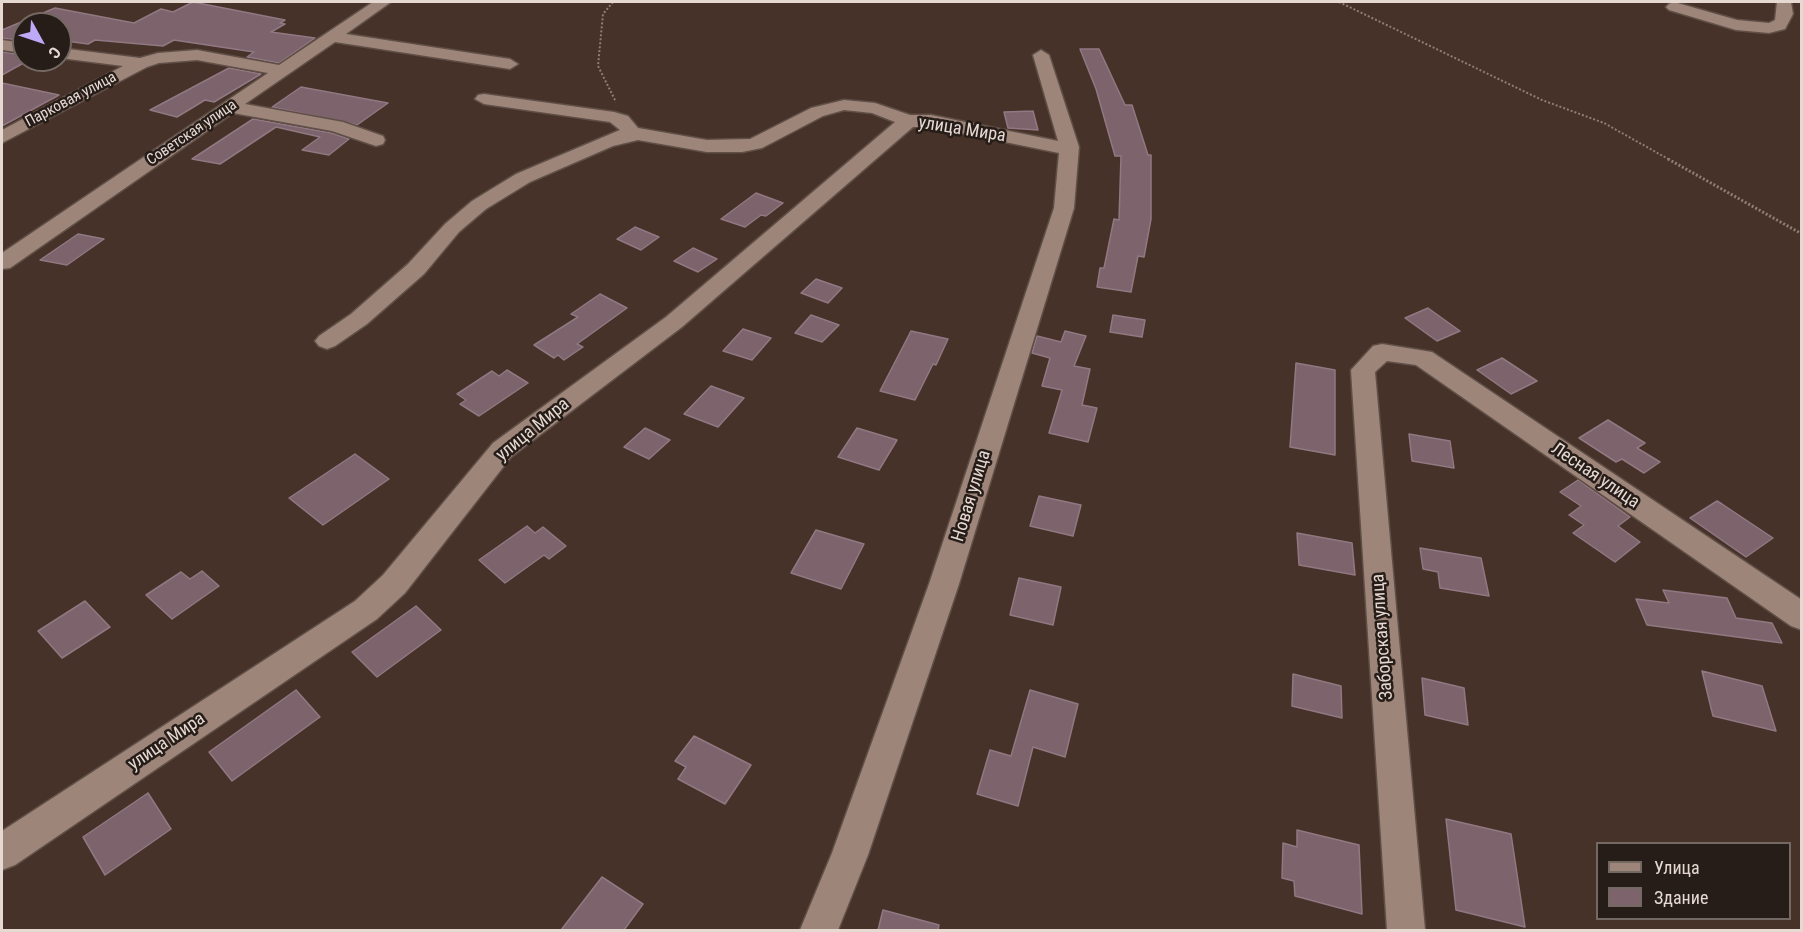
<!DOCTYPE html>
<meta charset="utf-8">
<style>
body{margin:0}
#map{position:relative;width:1803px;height:932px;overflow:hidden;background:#463228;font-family:"Roboto Condensed",sans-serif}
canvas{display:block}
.frame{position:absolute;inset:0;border:3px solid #e6d9d2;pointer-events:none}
.legend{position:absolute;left:1596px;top:842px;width:195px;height:78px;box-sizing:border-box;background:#261c18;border:2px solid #736862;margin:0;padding:8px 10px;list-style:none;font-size:18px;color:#e6d9d2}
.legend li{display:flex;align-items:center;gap:12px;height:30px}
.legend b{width:30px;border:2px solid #736862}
.north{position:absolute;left:12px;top:12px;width:60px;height:60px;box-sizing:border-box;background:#261c18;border:2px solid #736862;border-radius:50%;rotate:130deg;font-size:16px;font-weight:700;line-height:24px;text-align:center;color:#e6d9d2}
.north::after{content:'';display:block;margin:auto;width:21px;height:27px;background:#bda9f5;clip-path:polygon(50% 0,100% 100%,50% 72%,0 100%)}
</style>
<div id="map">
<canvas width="1803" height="932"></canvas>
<div class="frame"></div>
<ul class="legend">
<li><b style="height:8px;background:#9d857a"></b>Улица</li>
<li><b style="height:16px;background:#7c636c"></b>Здание</li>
</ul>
<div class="north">С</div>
</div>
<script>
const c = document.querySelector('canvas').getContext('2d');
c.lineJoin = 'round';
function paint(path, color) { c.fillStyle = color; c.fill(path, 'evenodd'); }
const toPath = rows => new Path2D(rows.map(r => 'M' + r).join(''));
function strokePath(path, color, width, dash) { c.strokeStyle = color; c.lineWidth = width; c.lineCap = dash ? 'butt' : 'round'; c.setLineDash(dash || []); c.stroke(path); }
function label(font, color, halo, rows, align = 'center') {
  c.font = font + ' "Roboto Condensed",sans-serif'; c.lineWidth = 5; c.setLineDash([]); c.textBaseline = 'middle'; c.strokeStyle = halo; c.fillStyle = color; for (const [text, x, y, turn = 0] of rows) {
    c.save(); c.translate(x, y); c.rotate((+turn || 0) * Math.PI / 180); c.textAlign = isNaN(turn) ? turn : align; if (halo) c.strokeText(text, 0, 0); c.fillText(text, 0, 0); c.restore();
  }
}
const building = toPath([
 [193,2,285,20,280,23,285,24,271,32,315,38,279,63,247,57,254,52,174,40,163,46,95,40,88,44,66,41,60,44,60,24,24,24,24,41,2,38,2,30,55,8,134,23,161,9,173,12,193,2],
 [1080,49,1099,49,1125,105,1132,105,1148,155,1151,155,1151,219,1144,257,1138,256,1131,292,1097,287,1100,268,1104,268,1114,219,1119,220,1121,156,1115,156,1096,89,1080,49],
 [2,52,24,55,24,60,29,60,2,75,2,52],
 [229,68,261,74,214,102,205,100,177,117,150,110,229,68],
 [2,83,59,95,2,126,2,83],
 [301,87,388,103,357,125,272,107,301,87],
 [1033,111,1038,130,1008,128,1004,112,1033,111],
 [253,119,331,133,349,139,329,155,302,150,320,137,276,127,220,164,192,159,253,119],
 [756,193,783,203,766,216,761,215,745,227,721,219,756,193],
 [635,227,659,237,641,250,617,239,635,227],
 [78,234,104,239,67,265,40,260,78,234],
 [693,248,717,259,698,272,674,261,693,248],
 [816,279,842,288,828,303,801,293,816,279],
 [600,294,627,308,577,344,583,347,564,360,558,355,554,358,534,345,578,317,571,314,600,294],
 [1428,308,1460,331,1437,341,1405,318,1428,308],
 [811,315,839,325,822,342,795,333,811,315],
 [1113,315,1145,320,1142,337,1110,332,1113,315],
 [743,329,771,338,752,360,723,351,743,329],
 [911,331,948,339,936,365,933,364,915,400,880,391,911,331],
 [1065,331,1086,336,1074,366,1090,369,1082,405,1097,408,1088,442,1049,433,1062,390,1042,386,1050,358,1032,353,1037,336,1061,342,1065,331],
 [1502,358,1537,381,1511,394,1477,370,1502,358],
 [1296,363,1335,370,1335,455,1290,447,1296,363],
 [507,370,528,383,479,416,460,404,466,400,457,394,492,371,499,376,507,370],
 [711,386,744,398,718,427,684,414,711,386],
 [1608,420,1645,443,1637,448,1660,462,1644,473,1622,459,1616,462,1579,438,1608,420],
 [645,428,670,440,649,459,624,447,645,428],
 [857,428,897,440,879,470,838,457,857,428],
 [1409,434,1450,441,1454,468,1412,461,1409,434],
 [355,454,389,479,323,525,289,498,355,454],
 [1578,480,1630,517,1618,526,1640,542,1615,562,1573,533,1584,525,1569,515,1581,506,1560,492,1578,480],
 [1039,496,1081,505,1073,536,1030,526,1039,496],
 [1717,501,1722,504,1773,538,1746,557,1690,518,1717,501],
 [527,526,535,533,543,527,566,546,549,559,544,555,505,583,479,560,527,526],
 [816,530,864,544,841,589,791,573,816,530],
 [1297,533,1352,543,1355,575,1299,565,1297,533],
 [1420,548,1481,558,1489,596,1440,588,1438,572,1423,569,1420,548],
 [202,571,219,586,172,619,146,595,181,572,190,579,202,571],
 [1019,578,1061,587,1053,625,1010,615,1019,578],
 [1663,590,1727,598,1736,618,1772,623,1782,643,1647,625,1636,599,1669,603,1663,590],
 [85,601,110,627,62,658,38,631,85,601],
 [416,606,441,630,377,677,352,652,416,606],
 [1702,671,1762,686,1776,731,1713,716,1702,671],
 [1293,674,1341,686,1342,718,1292,706,1293,674],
 [1422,678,1464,688,1468,725,1425,715,1422,678],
 [296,690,320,717,232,781,209,752,296,690],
 [1030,690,1078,704,1065,757,1033,747,1018,806,977,794,990,750,1011,756,1030,690],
 [694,736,751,765,725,804,678,779,686,767,675,761,694,736],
 [148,793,171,829,105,875,83,837,148,793],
 [1446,819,1511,834,1525,927,1456,910,1446,819],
 [1297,830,1359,845,1362,914,1295,896,1294,881,1282,878,1283,843,1297,847,1297,830],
 [602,877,643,904,624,930,561,930,602,877],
 [883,910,939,925,938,930,878,930,883,910]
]);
const pathFar1 = toPath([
 [613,2,603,14,598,66,616,102],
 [1339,2,1542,100,1604,123,1670,160]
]);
const path = toPath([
 [1668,159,1802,234]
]);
const minor = toPath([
 [373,2,391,2,346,34,510,59,518,64,510,69,335,42,245,104,343,122,383,136,385,140,383,144,376,146,332,131,233,113,10,268,2,269,2,253,268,73,197,60,159,63,147,67,2,143,2,130,123,66,60,58,60,48,140,58,158,53,197,50,279,65,373,2],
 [1674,2,1737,20,1769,23,1775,20,1777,2,1791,2,1793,14,1785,29,1769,33,1736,30,1669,10,1666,7,1669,4,1674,2],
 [2,40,24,43,24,53,2,50,2,40],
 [1041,50,1049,55,1079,147,1074,208,959,584,868,855,838,930,800,930,832,853,929,584,1054,208,1059,153,931,127,913,127,682,327,511,457,405,593,377,619,15,865,2,870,2,831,355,601,383,575,493,443,666,317,895,122,872,113,844,110,823,116,762,148,742,152,707,152,638,140,613,146,530,182,486,209,459,232,424,274,367,324,335,346,327,349,319,346,315,341,319,336,351,314,408,264,445,224,472,201,516,174,620,130,610,122,484,104,475,99,478,95,484,94,614,112,628,116,638,128,707,140,750,139,811,108,844,100,875,103,910,115,931,115,1058,141,1033,55,1041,50],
 [1382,344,1432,352,1802,600,1802,630,1791,626,1416,365,1387,361,1375,372,1425,930,1387,930,1351,370,1373,346,1382,344]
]);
const farStreetnames = [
 ["Парковая улица",71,100,-28],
 ["Советская улица",192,133,-34]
];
const streetNames = [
 ["улица Мира",962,130,9],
 ["улица Мира",533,430,-39],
 ["Лесная улица",1595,476,34],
 ["Новая улица",972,496,-73],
 ["Заборская улица",1383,637,-94],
 ["улица Мира",167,742,-34]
];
paint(building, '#7c636c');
strokePath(building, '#917882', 1.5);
strokePath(minor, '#604f47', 3);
strokePath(pathFar1, '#8f7e75', 2, [2, 2]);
strokePath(path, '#8f7e75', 3, [2, 2]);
paint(minor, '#9d857a');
label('15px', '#e6d9d2', '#261c18', farStreetnames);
label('18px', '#e6d9d2', '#261c18', streetNames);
</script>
